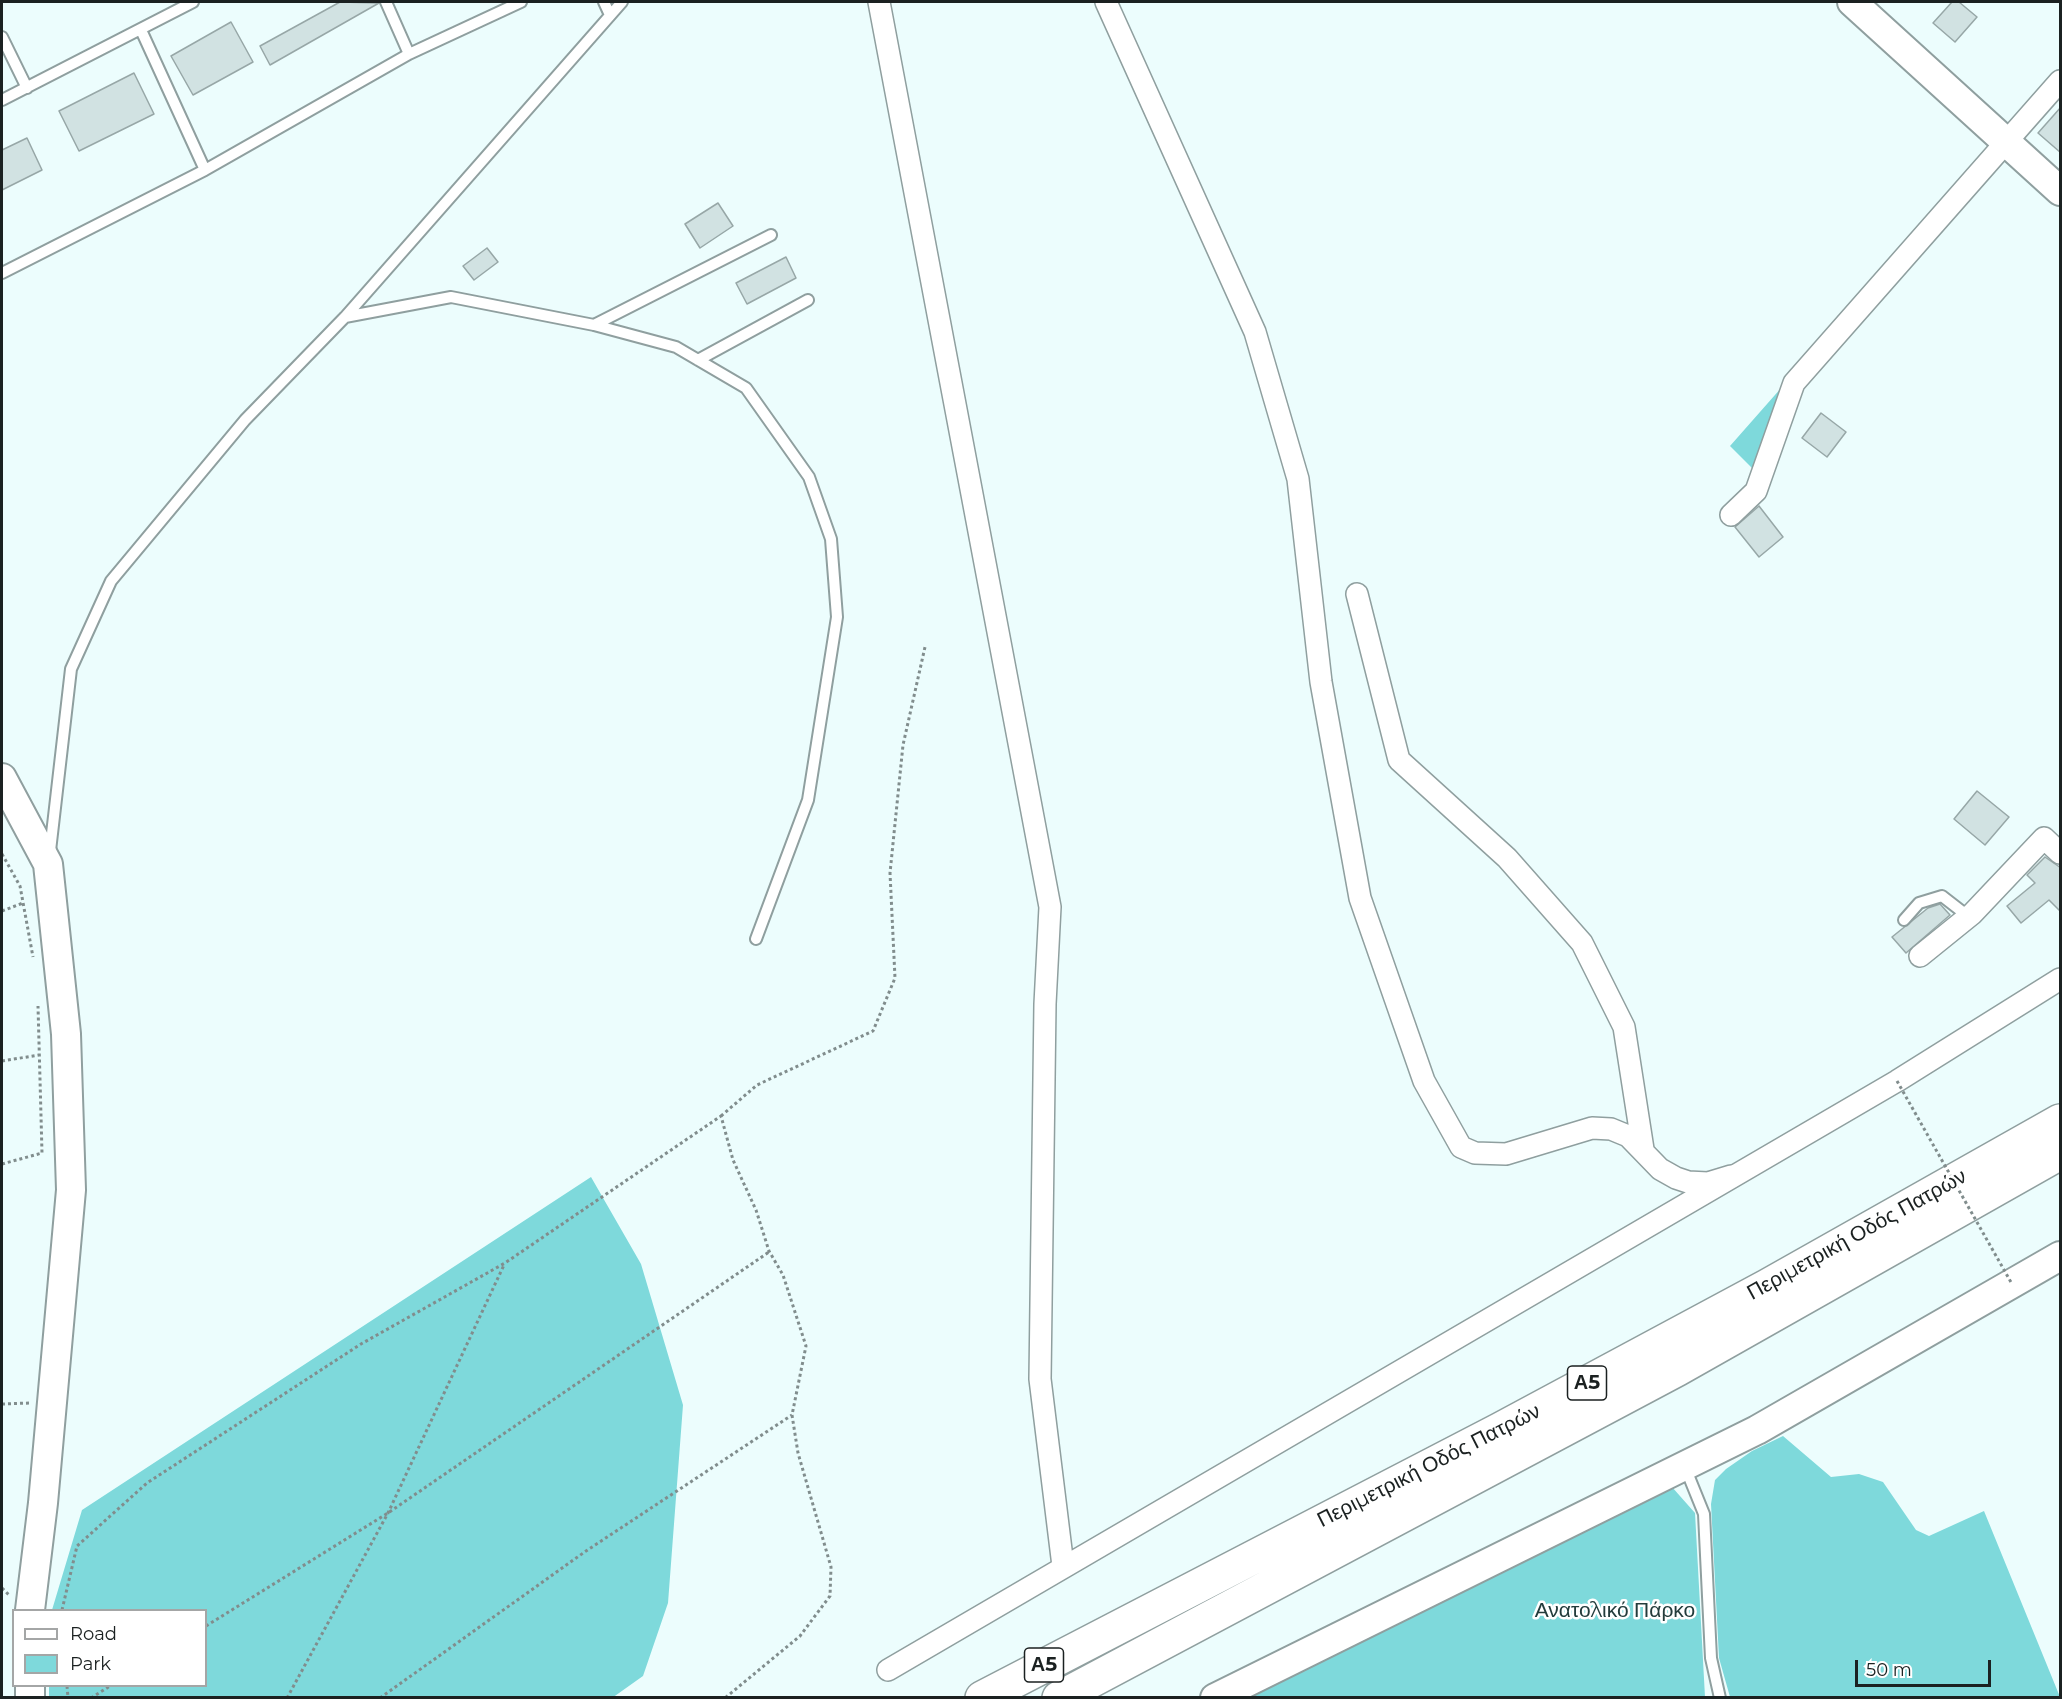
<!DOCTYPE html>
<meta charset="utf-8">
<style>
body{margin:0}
#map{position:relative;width:2062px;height:1699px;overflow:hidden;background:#ecfdfd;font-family:Montserrat,sans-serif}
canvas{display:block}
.frame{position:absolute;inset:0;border:3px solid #1b2121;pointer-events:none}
.legend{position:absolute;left:12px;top:1609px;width:195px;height:78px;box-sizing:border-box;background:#fff;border:2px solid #a4a6a6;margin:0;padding:8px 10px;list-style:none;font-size:18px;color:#1b2121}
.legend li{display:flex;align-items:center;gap:12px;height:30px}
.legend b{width:30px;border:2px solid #a4a6a6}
.scale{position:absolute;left:1855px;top:1660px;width:136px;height:27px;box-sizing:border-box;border:3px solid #1b2121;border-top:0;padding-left:8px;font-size:18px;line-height:21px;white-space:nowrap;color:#1b2121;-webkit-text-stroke:4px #fff;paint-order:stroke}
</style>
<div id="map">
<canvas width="2062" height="1699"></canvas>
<div class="frame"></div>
<ul class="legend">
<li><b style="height:8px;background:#fff"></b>Road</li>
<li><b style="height:16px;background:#7ed9db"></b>Park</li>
</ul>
<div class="scale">50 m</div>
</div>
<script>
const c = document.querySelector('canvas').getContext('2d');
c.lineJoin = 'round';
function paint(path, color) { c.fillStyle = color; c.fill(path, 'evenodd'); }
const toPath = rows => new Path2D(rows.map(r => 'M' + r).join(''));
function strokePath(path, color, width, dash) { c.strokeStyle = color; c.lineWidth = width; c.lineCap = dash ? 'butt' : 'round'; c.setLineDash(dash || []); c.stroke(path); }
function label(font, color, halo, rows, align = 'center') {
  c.font = font + ' Montserrat,sans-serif'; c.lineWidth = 5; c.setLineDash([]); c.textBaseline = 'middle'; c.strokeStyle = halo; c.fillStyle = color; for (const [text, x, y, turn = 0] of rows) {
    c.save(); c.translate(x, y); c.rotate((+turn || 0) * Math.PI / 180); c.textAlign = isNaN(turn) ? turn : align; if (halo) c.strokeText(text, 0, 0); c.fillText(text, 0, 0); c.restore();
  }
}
const green = toPath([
 [1782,387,1753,469,1730,446],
 [591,1177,641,1264,683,1405,668,1603,643,1676,612,1698,49,1697,49,1686,206,1686,206,1610,52,1610,82,1510],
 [1783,1436,1831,1477,1859,1474,1883,1482,1916,1530,1929,1536,1984,1511,2060,1697,1730,1697,1719,1658,1711,1504,1715,1480,1726,1469,1752,1451],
 [1672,1487,1695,1513,1705,1697,1235,1698,1396,1625]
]);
const building = toPath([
 [340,2,379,3,270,65,260,46,340,2],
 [1952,2,1959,2,1977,17,1955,42,1933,23,1952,2],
 [231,22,253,62,193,95,171,56,231,22],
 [134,73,154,114,79,151,59,111,134,73],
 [2061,107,2061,153,2038,133,2061,107],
 [27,138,42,170,2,190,2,150,27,138],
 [718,203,733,226,700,248,685,224,718,203],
 [487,248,498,262,474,280,463,266,487,248],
 [786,257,796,278,747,304,736,283,786,257],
 [1821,413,1846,432,1827,457,1802,438,1821,413],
 [1759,506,1783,537,1759,557,1735,527,1759,506],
 [1977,791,2009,817,1985,845,1954,819,1977,791],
 [2045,857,2061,868,2061,912,2049,900,2021,923,2007,906,2035,883,2027,875,2045,857],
 [1940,904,1950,915,1906,953,1892,937,1928,908,1940,904]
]);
const path = toPath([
 [2,854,20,886,33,957],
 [2,911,23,903],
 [2,1061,39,1055],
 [721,1116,757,1085,873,1031,895,978,890,873,903,745,925,647],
 [2,1164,42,1153,38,1006],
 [2,1404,30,1403],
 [2,1588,9,1595],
 [62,1610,77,1546,147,1483,361,1344,505,1263,721,1116,733,1160,756,1210,769,1251,783,1275,806,1346,792,1415,798,1453,831,1567,830,1596,800,1636,725,1698],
 [206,1626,388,1513,769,1252],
 [67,1686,68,1698],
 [91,1698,110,1686],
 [287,1698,388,1513,504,1265],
 [380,1698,586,1551,792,1415]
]);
const lane = toPath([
 [604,2,610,15],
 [141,30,205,170],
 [2,37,27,88],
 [409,54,521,2],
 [2,100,193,2],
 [2,273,205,170,409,54,386,2],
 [345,317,451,297,594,325,676,347,746,388,809,477,831,539,837,617,808,800,756,939],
 [594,325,771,235],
 [698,360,808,300],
 [50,851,71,669,111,581,245,420,345,317,622,2],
 [1904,920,1919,903,1942,896,1969,917],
 [1685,1467,1704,1514,1711,1658,1720,1698]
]);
const street = toPath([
 [879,2,1050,907,1045,1004,1040,1379,1063,1566],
 [1106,2,1255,332,1298,479,1321,682,1360,898,1424,1081,1461,1147,1475,1153,1506,1154,1592,1128,1611,1129,1628,1136,1660,1169,1676,1178,1688,1182,1708,1183,1731,1176],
 [1731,515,1756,491,1794,383,2060,81],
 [1357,594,1399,760,1507,858,1582,943,1624,1027,1643,1149],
 [1920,956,1972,914,2044,838,2060,853],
 [888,1670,1897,1081,2060,979]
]);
const secondary = toPath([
 [1852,2,2060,191],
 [2,778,48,864,66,1034,71,1190,43,1503,30,1610],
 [30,1686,30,1698],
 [1215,1698,1757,1430,2060,1256]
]);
const highway = toPath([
 [982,1698,1499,1430,1767,1286,2060,1121],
 [1059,1698,1678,1369,2060,1153]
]);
const pathBridge = toPath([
 [1897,1081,2012,1284]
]);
const shields = [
 [1587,1383,39],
 [1044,1665,39]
];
const shieldNames = [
 ["Α5",1587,1383],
 ["Α5",1044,1665]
];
const streetNames = [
 ["Περιμετρική Οδός Πατρών",1857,1235,-29],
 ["Περιμετρική Οδός Πατρών",1429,1466,-27]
];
const parkNames = [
 ["Ανατολικό Πάρκο",1615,1611]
];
paint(green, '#7ed9db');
paint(building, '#d1e2e2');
strokePath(building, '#97a7a7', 1.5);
strokePath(lane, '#8f9f9f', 14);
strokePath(street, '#8f9f9f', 24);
strokePath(secondary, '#8f9f9f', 32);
strokePath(highway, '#8f9f9f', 36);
strokePath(path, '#818d8d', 3, [3, 3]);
strokePath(lane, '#fff', 10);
strokePath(street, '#fff', 21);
strokePath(secondary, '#fff', 28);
strokePath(highway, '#fff', 33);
strokePath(pathBridge, '#818d8d', 3, [3, 3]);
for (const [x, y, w] of shields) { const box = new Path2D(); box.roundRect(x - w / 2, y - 17, w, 34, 4.5); c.fillStyle = '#fff'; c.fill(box); strokePath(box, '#1b2121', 1.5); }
label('bold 20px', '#1b2121', null, shieldNames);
label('21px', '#1b2121', '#fff', streetNames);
label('21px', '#233c3c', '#fff', parkNames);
</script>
